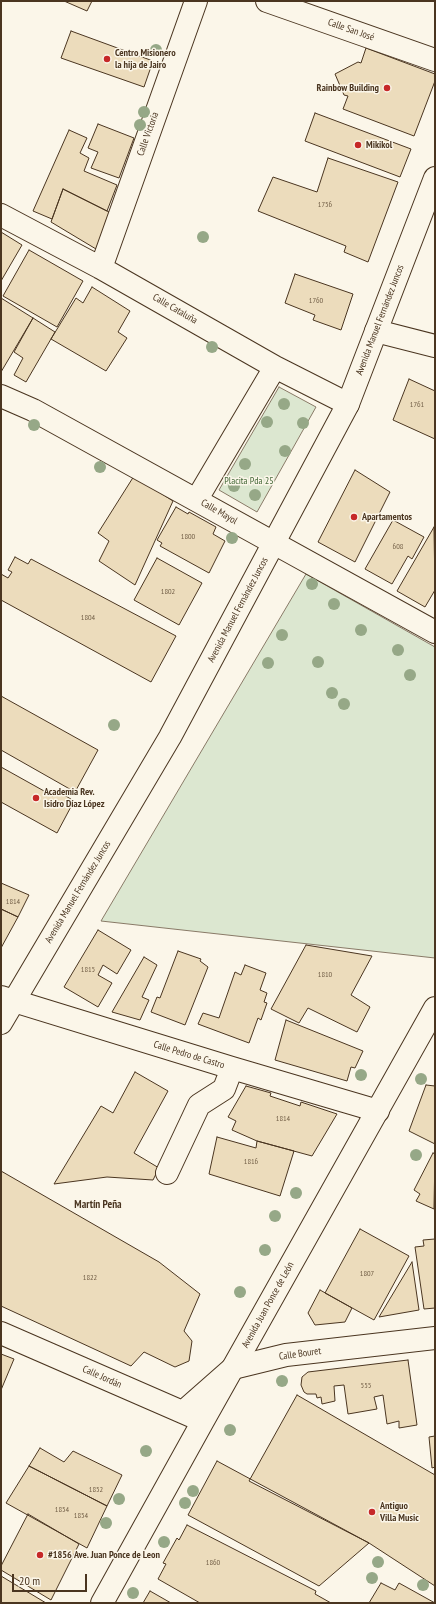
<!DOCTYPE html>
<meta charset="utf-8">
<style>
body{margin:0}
#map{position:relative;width:436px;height:1604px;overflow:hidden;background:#fbf6e9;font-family:"PT Sans Narrow",sans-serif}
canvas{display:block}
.frame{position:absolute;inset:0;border:2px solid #4a3520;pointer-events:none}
.scale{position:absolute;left:12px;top:1574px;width:75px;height:18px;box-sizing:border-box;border:2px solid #4a3520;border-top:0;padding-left:5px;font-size:12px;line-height:14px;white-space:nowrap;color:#4a3520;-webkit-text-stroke:3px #fbf6e9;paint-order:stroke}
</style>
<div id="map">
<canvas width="436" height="1604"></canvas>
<div class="frame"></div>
<div class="scale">20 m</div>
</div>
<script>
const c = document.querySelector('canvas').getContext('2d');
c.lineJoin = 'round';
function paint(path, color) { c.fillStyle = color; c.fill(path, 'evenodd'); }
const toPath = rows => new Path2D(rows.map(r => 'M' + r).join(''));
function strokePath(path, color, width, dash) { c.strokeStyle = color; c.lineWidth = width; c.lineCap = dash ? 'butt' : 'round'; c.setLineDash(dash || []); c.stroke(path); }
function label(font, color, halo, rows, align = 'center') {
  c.font = font + ' "PT Sans Narrow",sans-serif'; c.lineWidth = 3; c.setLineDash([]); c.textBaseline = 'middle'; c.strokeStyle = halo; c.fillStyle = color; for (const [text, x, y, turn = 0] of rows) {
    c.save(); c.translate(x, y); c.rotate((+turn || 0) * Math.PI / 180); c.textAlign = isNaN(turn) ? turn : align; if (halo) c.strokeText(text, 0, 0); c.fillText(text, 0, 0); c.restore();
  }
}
const green = toPath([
 [279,387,316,407,257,512,219,490,279,387],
 [306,574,435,647,435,958,101,921,306,574]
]);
const building = toPath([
 [64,1,92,1,87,11,64,1],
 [71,31,153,61,144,87,61,58,71,31],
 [366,48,435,74,435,81,414,136,343,109,348,96,344,95,335,74,358,62,361,63,366,48],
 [315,113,411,149,400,177,305,141,315,113],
 [98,124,134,138,119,178,91,168,98,152,88,148,98,124],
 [69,130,87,138,80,153,89,158,84,171,117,185,107,211,63,189,52,219,33,211,69,130],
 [328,158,398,182,368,262,344,252,346,246,258,211,273,177,317,192,328,158],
 [63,189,111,213,96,249,51,222,63,189],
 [1,232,22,245,1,281,1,232],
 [29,250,83,281,57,327,3,296,29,250],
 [295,274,353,294,341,330,313,320,315,315,285,303,295,274],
 [92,287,130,311,118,332,127,338,106,371,51,339,76,298,83,303,92,287],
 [1,298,33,318,1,372,1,298],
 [33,318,55,332,26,382,14,375,23,358,14,352,33,318],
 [409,379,435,391,435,439,393,420,409,379],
 [355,470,390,492,355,562,318,542,355,470],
 [134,476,173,501,135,585,99,561,109,541,98,533,134,476],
 [176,507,188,514,189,512,216,527,213,534,225,541,209,573,160,546,162,543,157,540,176,507],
 [393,520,424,537,412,559,408,556,392,584,365,569,393,520],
 [434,527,435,590,425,607,397,591,434,527],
 [15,557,28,564,31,559,176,636,151,682,1,600,1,574,8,578,12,572,8,570,15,557],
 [157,558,202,583,179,625,134,600,157,558],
 [1,696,98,750,75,792,1,750,1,696],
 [1,767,53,796,56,790,74,801,57,833,1,802,1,767],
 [1,883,29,895,18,917,1,909,1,883],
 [1,909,18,917,1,948,1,909],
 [98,930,131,950,117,974,103,965,98,975,112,983,98,1007,64,987,98,930],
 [306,945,372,956,351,995,370,1007,357,1032,308,1008,299,1023,271,1009,306,945],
 [178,951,201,959,200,961,208,967,185,1025,151,1012,157,997,160,998,178,951],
 [144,957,157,965,142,997,149,1000,140,1020,112,1012,144,957],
 [245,965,266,973,260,990,267,993,264,1002,267,1003,261,1020,258,1018,249,1043,198,1024,203,1013,219,1018,235,972,241,975,245,965],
 [286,1020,363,1051,355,1068,351,1067,347,1081,275,1060,286,1020],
 [135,1072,168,1091,134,1153,159,1168,153,1180,107,1177,54,1184,101,1106,113,1113,135,1072],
 [426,1085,435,1086,435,1144,409,1131,426,1085],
 [246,1086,271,1093,270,1096,300,1106,301,1102,337,1114,312,1156,257,1141,232,1130,236,1121,228,1117,246,1086],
 [217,1137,256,1148,257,1141,294,1151,280,1196,209,1174,217,1137],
 [433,1153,435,1154,434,1209,416,1201,420,1194,414,1190,433,1153],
 [1,1171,159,1262,200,1294,184,1331,192,1341,189,1361,175,1367,144,1352,131,1366,1,1306,1,1171],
 [360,1229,409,1256,374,1320,325,1293,360,1229],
 [435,1239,435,1308,424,1309,415,1247,424,1246,423,1240,435,1239],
 [412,1262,419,1310,379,1317,412,1262],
 [320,1290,352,1308,345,1322,315,1325,308,1313,320,1290],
 [1,1354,14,1359,1,1390,1,1354],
 [408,1360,417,1425,399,1428,399,1421,387,1424,383,1395,374,1397,377,1409,348,1414,344,1385,334,1386,335,1401,322,1404,321,1397,317,1398,316,1394,307,1394,304,1392,301,1385,302,1377,308,1372,408,1360],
 [297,1395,435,1475,435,1586,369,1543,249,1481,297,1395],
 [435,1436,435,1467,432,1468,429,1437,435,1436],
 [40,1448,64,1462,73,1451,122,1475,107,1506,29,1466,40,1448],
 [217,1461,369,1543,319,1586,188,1515,217,1461],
 [29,1466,107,1506,87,1548,6,1503,29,1466],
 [28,1514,79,1544,51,1600,1,1570,1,1566,28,1514],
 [187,1525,316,1591,315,1594,331,1603,200,1603,158,1579,166,1564,163,1563,177,1538,179,1540,187,1525],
 [1,1576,46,1603,1,1603,1,1576],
 [381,1583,395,1590,399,1583,435,1603,369,1603,381,1583],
 [150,1591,171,1603,143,1603,150,1591]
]);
const minor = toPath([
 [267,1,435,60],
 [1,215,101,268,275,367,348,404],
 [101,268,196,1],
 [376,331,435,346],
 [1,396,33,410,435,632],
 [197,499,275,367],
 [1,997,232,1068,378,1111],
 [167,1173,199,1105,224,1089,232,1068],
 [1,1333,196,1418],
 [183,1412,233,1368,286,1355,435,1338]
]);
const major = toPath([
 [1,1023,170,737,348,404,435,178],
 [102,1603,203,1421,435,1008]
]);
const trees = [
 [156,50],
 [144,112],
 [140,125],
 [203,237],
 [212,347],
 [284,404],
 [267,422],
 [303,423],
 [34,425],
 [285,451],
 [245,464],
 [100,467],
 [234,486],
 [255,495],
 [232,538],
 [312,584],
 [334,604],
 [361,630],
 [282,635],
 [398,650],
 [318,662],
 [268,663],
 [410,675],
 [332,693],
 [344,704],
 [114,725],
 [361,1075],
 [421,1079],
 [416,1155],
 [296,1193],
 [275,1216],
 [265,1250],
 [240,1292],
 [282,1381],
 [230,1430],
 [146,1451],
 [193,1491],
 [119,1499],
 [185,1503],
 [106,1523],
 [164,1542],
 [378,1562],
 [372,1578],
 [423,1585],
 [133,1593]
];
const markers = [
 [107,59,4,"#c62828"],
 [387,88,4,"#c62828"],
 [358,145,4,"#c62828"],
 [354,517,4,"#c62828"],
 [36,798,4,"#c62828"],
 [372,1512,4,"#c62828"],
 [40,1555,4,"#c62828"]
];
const numberNames = [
 ["1756",325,205],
 ["1760",316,301],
 ["1761",417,405],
 ["1800",188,537],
 ["608",398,547],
 ["1802",168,592],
 ["1804",88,618],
 ["1814",13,902],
 ["1815",88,970],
 ["1810",325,975],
 ["1814",283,1119],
 ["1816",251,1162],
 ["1807",367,1274],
 ["1822",90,1278],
 ["555",366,1386],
 ["1852",96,1490],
 ["1854",62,1510],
 ["1854",81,1516],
 ["1860",213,1563]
];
const streetNames = [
 ["Calle San José",351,30,19],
 ["Calle Victoria",148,134,-70],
 ["Calle Cataluña",175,309,30],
 ["Avenida Manuel Fernández Juncos",380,320,-69],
 ["Calle Mayol",219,512,30],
 ["Avenida Manuel Fernández Juncos",238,610,-62],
 ["Avenida Manuel Fernández Juncos",78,892,-59],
 ["Calle Pedro de Castro",189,1055,17],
 ["Avenida Juan Ponce de León",268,1305,-61],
 ["Calle Bouret",300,1354,-8],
 ["Calle Jordán",102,1377,24]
];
const poiNames = [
 ["Centro Misionero",115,53],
 ["la hija de Jairo",115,65],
 ["Rainbow Building",379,88,"right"],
 ["Mikikol",366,145],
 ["Apartamentos",362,517],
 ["Academia Rev.",44,792],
 ["Isidro Díaz López",44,804],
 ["Antiguo",380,1506],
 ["Villa Music",380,1518],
 ["#1856 Ave. Juan Ponce de Leon",48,1555]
];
const parkNames = [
 ["Placita Pda 25",249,481]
];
const neighbourhoodNames = [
 ["Martín Peña",98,1205]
];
paint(green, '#dce7d0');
strokePath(green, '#887966', 1);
paint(building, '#ecdcbc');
strokePath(building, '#4a3520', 1);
strokePath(minor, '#4a3520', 24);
strokePath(major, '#4a3520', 24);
strokePath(minor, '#fbf6e9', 22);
strokePath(major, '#fbf6e9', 22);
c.fillStyle = '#96a887';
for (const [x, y] of trees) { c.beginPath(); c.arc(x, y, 6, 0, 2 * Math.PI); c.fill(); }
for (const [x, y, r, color] of markers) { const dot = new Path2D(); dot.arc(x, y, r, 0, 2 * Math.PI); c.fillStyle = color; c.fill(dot); strokePath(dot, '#fbf6e9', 1.5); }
label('8px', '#725f47', null, numberNames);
label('10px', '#4a3520', '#fbf6e9', streetNames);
label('bold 10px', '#4a3520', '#fbf6e9', poiNames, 'left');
label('10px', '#436837', '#fbf6e9', parkNames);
label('bold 11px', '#4a3520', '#fbf6e9', neighbourhoodNames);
</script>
